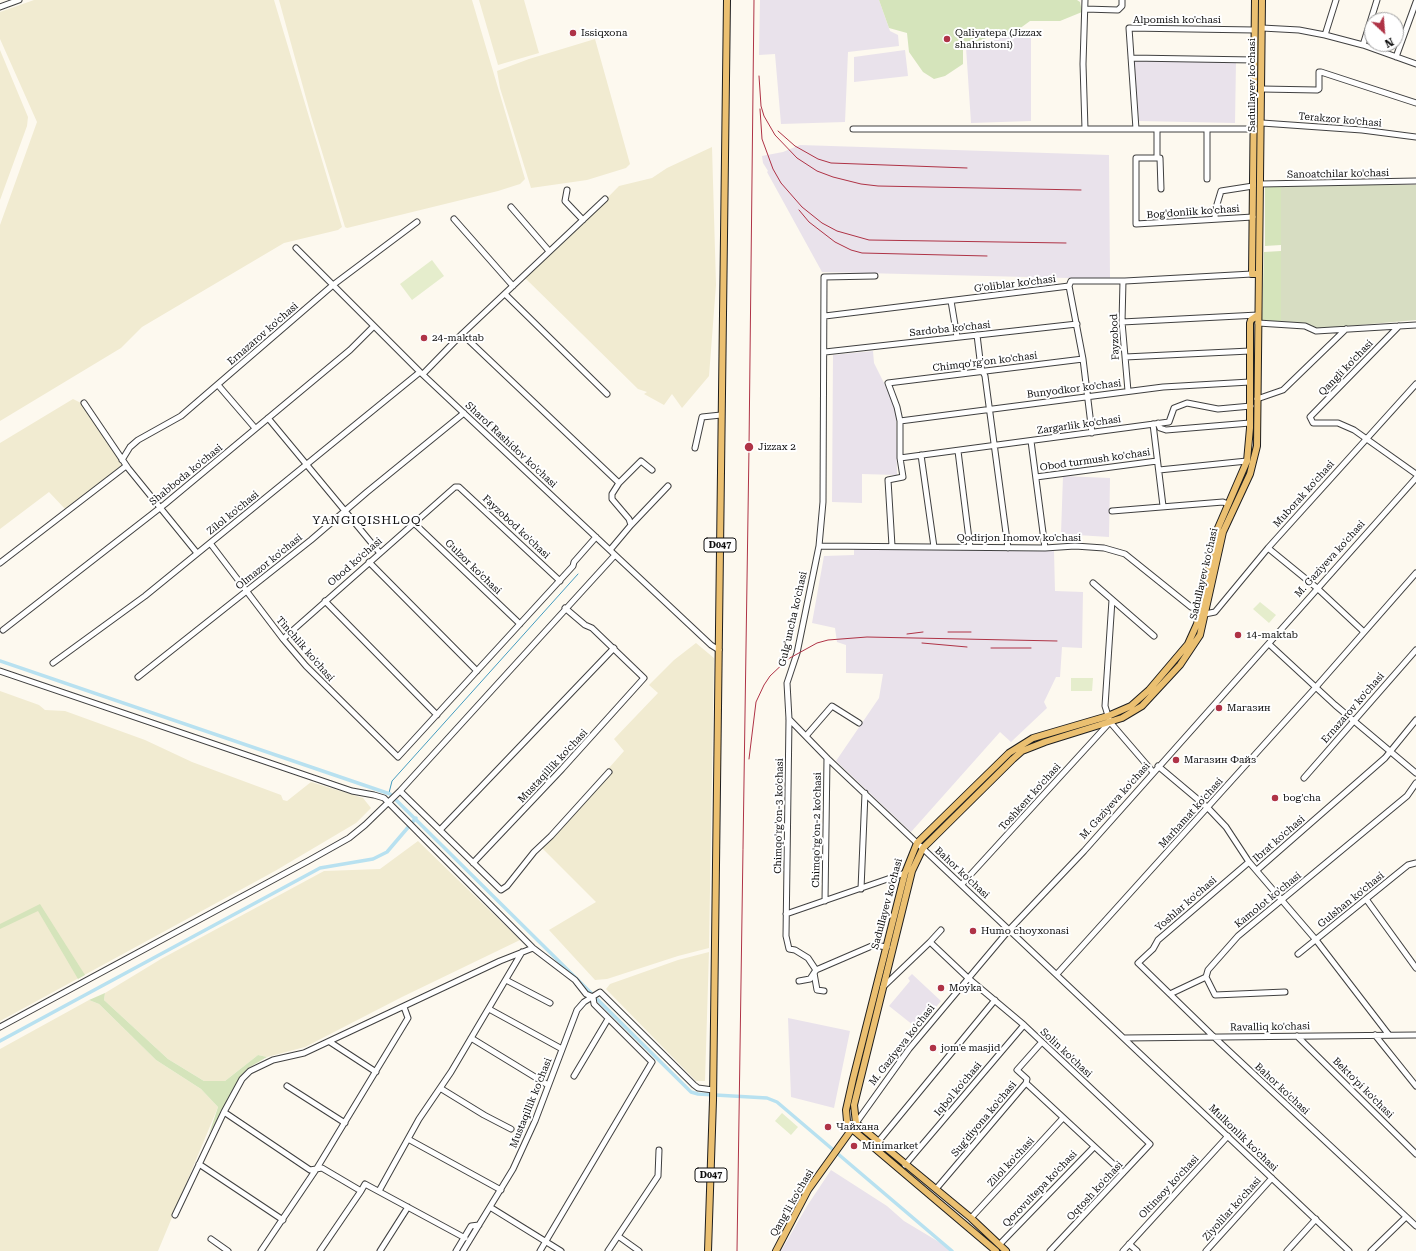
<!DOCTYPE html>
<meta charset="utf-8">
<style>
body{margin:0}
#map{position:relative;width:1416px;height:1251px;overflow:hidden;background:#fdf9ef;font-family:"Roboto Serif",serif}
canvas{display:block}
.north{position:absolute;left:1364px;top:12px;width:40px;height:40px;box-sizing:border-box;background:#fff;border:1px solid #9e9e9e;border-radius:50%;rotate:154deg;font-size:11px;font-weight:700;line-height:16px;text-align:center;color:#0d0d0d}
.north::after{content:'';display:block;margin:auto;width:14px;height:18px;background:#af3346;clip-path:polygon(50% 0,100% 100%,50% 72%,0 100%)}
</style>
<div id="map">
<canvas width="1416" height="1251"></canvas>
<div class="north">N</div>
</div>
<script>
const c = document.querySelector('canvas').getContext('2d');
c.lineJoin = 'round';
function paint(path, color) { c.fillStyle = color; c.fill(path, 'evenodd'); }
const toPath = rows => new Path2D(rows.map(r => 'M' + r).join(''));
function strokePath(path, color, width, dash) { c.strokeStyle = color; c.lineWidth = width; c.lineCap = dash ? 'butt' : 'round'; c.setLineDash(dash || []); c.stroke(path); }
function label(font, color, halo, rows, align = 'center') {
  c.font = font + ' "Roboto Serif",serif'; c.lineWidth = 4; c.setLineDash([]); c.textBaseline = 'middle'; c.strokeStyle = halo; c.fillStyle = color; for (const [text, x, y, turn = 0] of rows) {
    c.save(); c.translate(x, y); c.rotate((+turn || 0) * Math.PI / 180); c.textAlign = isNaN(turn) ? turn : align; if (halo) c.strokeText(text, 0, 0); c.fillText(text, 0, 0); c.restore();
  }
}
const industrial = toPath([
 [760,0,879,0,890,31,898,35,899,46,848,52,845,122,781,124,775,54,759,55],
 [1026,32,1031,38,1031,121,971,123,966,47,988,45,988,41],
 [905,50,908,76,854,82,854,57],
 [1133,59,1236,61,1235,123,1139,121],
 [800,145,1109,155,1110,279,822,272,767,172,768,171,763,163,762,156,783,152],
 [873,351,874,363,896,407,897,475,862,474,862,503,832,502,833,355],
 [1063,476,1110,478,1109,537,1061,534],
 [854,549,1054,551,1055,591,1083,592,1082,648,1062,647,1060,677,1056,677,1044,702,1047,708,1011,742,1000,732,911,832,836,761,879,698,883,674,846,673,846,645,837,642,835,628,812,623,824,556,854,555],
 [912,974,941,1001,918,1029,889,1006,910,981,908,978],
 [788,1018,850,1031,834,1108,791,1097],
 [831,1170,887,1206,904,1221,954,1251,781,1251,807,1206]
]);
const farmland = toPath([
 [34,0,274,0,342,227,338,230,284,243,142,327,121,348,0,421,0,225,37,122,0,39,0,12],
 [279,0,472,0,525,179,520,184,498,191,347,228,345,227,311,116],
 [479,0,524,0,539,53,498,65],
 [595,39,630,164,626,168,587,180,531,188,500,88,497,71,529,59],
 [0,50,28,117,27,126,0,200],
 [712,147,716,285,709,376,682,408,672,394,664,405,644,394,647,392,638,389,524,277,560,246,619,186,652,178,667,168],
 [73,399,81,403,86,409,123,466,66,510,49,492,0,529,0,443],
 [696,643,714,658,709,948,678,956,607,979,595,980,549,930,596,902,540,846,624,751,614,739,658,693,649,685,674,660],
 [0,691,39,705,45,710,65,711,145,740,192,762,281,795,283,800,287,801,311,782,363,798,371,808,356,823,275,871,0,1021],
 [418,841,520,940,402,997,305,1047,267,1057,258,1055,225,1081,204,1081,168,1059,104,1000,105,993,161,959,324,871,380,869],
 [709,952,705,1081,696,1081,606,989,610,984,678,960],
 [89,1000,99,1004,156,1060,201,1089,218,1107,158,1251,0,1251,0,1049]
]);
const green = toPath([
 [879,0,1077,0,1080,2,1082,12,1060,21,1030,21,1015,32,1007,34,1002,32,968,45,963,49,963,64,945,76,934,79,923,72,909,52,907,33,889,28],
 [1265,185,1281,185,1281,245,1265,246],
 [1281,251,1281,323,1262,321,1264,252],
 [40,904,85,975,78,979,38,911,0,929,0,924],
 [105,993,104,1000,168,1059,204,1081,225,1081,258,1055,267,1057,248,1068,238,1081,209,1134,218,1107,201,1089,156,1060,99,1004,89,1000]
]);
const cemetery = toPath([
 [1281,185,1416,185,1416,320,1314,329,1281,323]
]);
const pitch = toPath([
 [432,260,444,276,412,300,400,284],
 [1260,602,1276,615,1269,623,1253,609],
 [1071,678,1093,678,1092,691,1071,691],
 [782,1113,798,1127,791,1135,775,1121]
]);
const stream = toPath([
 [389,793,392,781,578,574]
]);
const canal = toPath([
 [0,661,390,794,691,1092,698,1094,767,1098,777,1102,952,1251],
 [0,1041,320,868,373,859,387,852,416,818]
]);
const minor = toPath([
 [0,7,19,0],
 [1085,9,1118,10,1122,6,1122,0],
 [1262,28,1299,30,1325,35,1363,45,1416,64],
 [1325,35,1336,0],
 [1363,45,1377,0],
 [1396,57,1416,2],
 [1131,58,1254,60],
 [1262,89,1317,90,1319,89,1319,72,1321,72,1416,103],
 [1262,123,1362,130,1416,137],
 [853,129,1254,129],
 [1085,129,1083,64,1085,0],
 [1136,129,1129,28,1254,30],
 [1157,158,1157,129],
 [1207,179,1207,129],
 [1261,184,1416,181],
 [1161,189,1160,158,1136,158,1136,224,1253,217],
 [567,190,565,201,583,220],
 [511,207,549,251],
 [454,219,513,286],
 [1215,219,1215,211,1221,191,1253,186],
 [296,248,420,372,711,645,719,650],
 [1123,281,1122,322,1128,391],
 [1069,286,1083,359,1092,433],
 [505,294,607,394],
 [951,301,957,337],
 [825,316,1069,286,1071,281,1125,281,1252,274],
 [1122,322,1258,315],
 [1258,323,1305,326,1316,331,1416,325],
 [1399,326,1310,417,1313,423,1338,423,1354,430,1416,474],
 [462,334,619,483,612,494,612,499,629,519,631,525,610,550],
 [977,335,981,368,985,376,1008,548],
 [825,352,1077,324],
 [1125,357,1250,351],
 [423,374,462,334,605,199],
 [218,385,255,428],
 [1257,399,1283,390,1346,329],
 [84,403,128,468,197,553],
 [268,418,379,552],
 [900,421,1163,387,1250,382],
 [1158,423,1160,428,1166,430,1250,423],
 [1153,424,1163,506],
 [1031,441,1045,548],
 [695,448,702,417,721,415],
 [958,451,970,547],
 [921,455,934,547],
 [900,458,1169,422,1174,408,1187,403,1218,409,1251,406],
 [122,460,130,447,138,440,181,416,333,285,417,222],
 [1159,470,1247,461],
 [1036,477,1157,461],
 [619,483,641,461,652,470],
 [1112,511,1223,502,1228,504],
 [414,523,520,624],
 [631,525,668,486],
 [210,543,283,639,306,666,398,757,573,566,574,562,596,537],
 [819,546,1045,548,1075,546,1104,548,1125,554,1191,607,1200,609],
 [892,546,888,480,903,477,900,458,900,421,897,407,888,383,1083,359],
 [1268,548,1317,588,1364,632],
 [369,562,477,671],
 [0,563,126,466],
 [1093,583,1154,636],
 [1112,600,1105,706,1110,722,1153,772],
 [325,601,437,715],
 [1205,614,1215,612,1268,548,1416,384],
 [3,630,165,504,350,350,374,326],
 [283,639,455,487,459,487,560,581],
 [1269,644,1335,705,1416,773],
 [53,663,145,596,420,372],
 [0,671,352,791,374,795,384,798,533,948,575,980,586,994,593,997],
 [138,677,311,540,367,492,464,413],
 [789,719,827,758,1349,1251],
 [806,736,832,706,859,723],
 [1158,766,1208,808,1226,827,1249,862,1316,940,1389,1035],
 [1304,778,1416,650],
 [400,791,501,890,507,886,534,852,551,836,609,772],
 [440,830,614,648],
 [1249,862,1158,940,1153,949,1138,963,1214,1037,1416,1226],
 [473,863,562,769,644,678,592,628,585,625,565,608],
 [1257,870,1385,758,1416,720],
 [962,884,1110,722],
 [861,889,865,793],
 [1366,899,1416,968],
 [825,901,827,758],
 [786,914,905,873],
 [930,942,941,930],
 [1298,954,1408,865,1416,863],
 [816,970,808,958,795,950,789,949,786,936,789,719,787,683,797,653,819,546,823,502,824,277,875,276],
 [814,973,817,990,824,991],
 [1057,974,1316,687,1416,573],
 [506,980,550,1003],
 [799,981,810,979,816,970,874,945,887,947],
 [883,987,930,942,968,978,1024,1025,1150,1144,1050,1251],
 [1285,992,1215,995,1206,977,1208,970,1238,936,1407,796,1416,783],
 [1170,994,1206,977],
 [489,1009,562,1049],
 [0,1027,308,861,349,838,365,825,400,791,615,555],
 [1375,1035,1416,1086],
 [1297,1036,1416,1154],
 [471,1038,548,1085],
 [1124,1038,1416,1035],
 [330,1042,376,1072],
 [574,1076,608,1019],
 [1026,1083,1123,1173],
 [287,1086,345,1123],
 [440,1088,484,1115,511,1129],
 [224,1112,310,1170,322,1168,361,1191,365,1184,465,1238],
 [856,1123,909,1049,1009,930,1084,851,1416,478],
 [408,1139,501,1190],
 [878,1142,995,1000],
 [199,1164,283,1220],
 [905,1165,1024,1025],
 [936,1189,1026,1083,1027,1079,1017,1070,1041,1043],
 [379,1191,419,1119,451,1072,522,952],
 [490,1207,561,1251],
 [175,1215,224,1112,242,1079,250,1071,273,1060,304,1053,500,961,533,948],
 [971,1218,1063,1118],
 [618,1236,639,1251],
 [211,1239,228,1251],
 [1000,1244,1094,1147],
 [1129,1244,1137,1251],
 [261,1251,317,1168,408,1018,404,1007],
 [320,1251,361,1191],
 [380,1251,408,1207],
 [456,1251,471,1226,479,1225],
 [463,1251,513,1169,535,1121,577,1010,584,1002,600,992,694,1085,698,1088,713,1090],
 [540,1251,652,1062,594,1004,593,997],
 [608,1251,658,1176,659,1150],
 [1123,1251,1228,1136],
 [1206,1251,1272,1178],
 [1287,1251,1316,1219],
 [1371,1251,1406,1217]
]);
const major = toPath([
 [1255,0,1252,274,1259,274],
 [708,1251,713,1100,727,0],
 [776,1251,808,1190,854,1126],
 [996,1251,852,1129,847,1121,846,1110,853,1079,905,873,917,843,1009,753,1033,738,1108,716,1131,706,1149,690,1188,644,1197,624,1218,528,1247,461,1250,428,1250,323,1251,320,1258,315],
 [1006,1251,971,1218,856,1123,854,1105,912,871,923,848,1013,759,1022,751,1045,742,1122,718,1142,706,1180,665,1200,635,1223,532,1250,474,1257,446,1262,0]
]);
const rail = toPath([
 [759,76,761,106,764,116,775,135,797,158,817,171,833,177,861,184,878,186,1081,190],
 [760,109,762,139,773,169,781,183,802,207,822,223,837,231,869,240,1066,243],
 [778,131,795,146,818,159,831,163,967,168],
 [799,210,809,222,835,242,851,250,862,253,987,256],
 [948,632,971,632],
 [907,634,923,632],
 [922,643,967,647],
 [991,648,1031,648],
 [749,759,756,702,764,685,770,676,788,659,817,643,828,640,867,637,1057,641],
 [737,1251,749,447,754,0]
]);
const markers = [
 [573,33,4,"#af3346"],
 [947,39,4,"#af3346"],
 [424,338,4,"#af3346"],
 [749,447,5,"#af3346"],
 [1238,635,4,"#af3346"],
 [1219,708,4,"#af3346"],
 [1176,760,4,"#af3346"],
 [1275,798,4,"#af3346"],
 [973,931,4,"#af3346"],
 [941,988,4,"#af3346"],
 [933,1048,4,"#af3346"],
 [828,1127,4,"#af3346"],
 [854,1146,4,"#af3346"]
];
const shields = [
 [720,545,32],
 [711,1175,32]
];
const shieldNames = [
 ["D047",720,545],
 ["D047",711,1175]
];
const streetNames = [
 ["Alpomish ko'chasi",1177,20],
 ["Sadullayev ko'chasi",1252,85,-90],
 ["Terakzor ko'chasi",1340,120,5],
 ["Sanoatchilar ko'chasi",1338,174,-1],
 ["Bog'donlik ko'chasi",1193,212,-4],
 ["G'oliblar ko'chasi",1015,284,-7],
 ["Sardoba ko'chasi",950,329,-6],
 ["Ernazarov ko'chasi",263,334,-41],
 ["Fayzobod",1115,337,-92],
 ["Chimqo'rg'on ko'chasi",985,362,-7],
 ["Qangli ko'chasi",1346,368,-46],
 ["Bunyodkor ko'chasi",1074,389,-7],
 ["Zargarlik ko'chasi",1079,425,-8],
 ["Sharof Rashidov ko'chasi",511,445,43],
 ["Obod turmush ko'chasi",1095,460,-8],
 ["Shabboda ko'chasi",186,475,-39],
 ["Muborak ko'chasi",1304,494,-48],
 ["Zilol ko'chasi",233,513,-39],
 ["Fayzobod ko'chasi",516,527,43],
 ["Qodirjon Inomov ko'chasi",1019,538],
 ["M. Gaziyeva ko'chasi",1330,559,-48],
 ["Olmazor ko'chasi",269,562,-39],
 ["Obod ko'chasi",355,562,-41],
 ["Gulzor ko'chasi",473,567,44],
 ["Sadullayev ko'chasi",1204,574,-77],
 ["Gulg'uncha ko'chasi",793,619,-77],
 ["Tinchlik ko'chasi",305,649,49],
 ["Ernazarov ko'chasi",1353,708,-49],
 ["Mustaqillik ko'chasi",553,766,-47],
 ["Toshkent ko'chasi",1030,797,-48],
 ["M. Gaziyeva ko'chasi",1115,801,-48],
 ["Marhamat ko'chasi",1191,813,-48],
 ["Chimqo'rg'on-3 ko'chasi",779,816,-89],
 ["Chimqo'rg'on-2 ko'chasi",817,830,-89],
 ["Ibrat ko'chasi",1279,839,-41],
 ["Bahor ko'chasi",962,873,43],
 ["Kamolot ko'chasi",1268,900,-39],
 ["Gulshan ko'chasi",1351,900,-39],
 ["Sadullayev ko'chasi",887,904,-75],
 ["Yoshlar ko'chasi",1186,904,-41],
 ["Ravalliq ko'chasi",1270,1027,-1],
 ["M. Gaziyeva ko'chasi",902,1045,-52],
 ["Solin ko'chasi",1066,1053,43],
 ["Bekto'pi ko'chasi",1363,1088,45],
 ["Iqbol ko'chasi",958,1089,-50],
 ["Bahor ko'chasi",1282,1089,43],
 ["Mustaqillik ko'chasi",531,1103,-68],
 ["Sug'diyona ko'chasi",984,1119,-50],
 ["Mulkonlik ko'chasi",1243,1138,44],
 ["Zilol ko'chasi",1011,1162,-47],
 ["Oltinsoy ko'chasi",1169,1187,-47],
 ["Qorovultepa ko'chasi",1040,1189,-46],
 ["Oqtosh ko'chasi",1095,1191,-47],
 ["Qang'li ko'chasi",792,1203,-60],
 ["Ziyolilar ko'chasi",1232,1209,-48]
];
const poiNames = [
 ["Issiqxona",581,33],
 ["Qaliyatepa (Jizzax",955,33],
 ["shahristoni)",955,45],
 ["24-maktab",432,338],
 ["Jizzax 2",758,447],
 ["14-maktab",1246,635],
 ["Магазин",1227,708],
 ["Магазин Файз",1184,760],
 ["bog'cha",1283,798],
 ["Humo choyxonasi",981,931],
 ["Moyka",949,988],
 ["jom'e masjid",941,1048],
 ["Чайхана",836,1127],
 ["Minimarket",862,1146]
];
const quarterNames = [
 ["YANGIQISHLOQ",367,520]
];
paint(industrial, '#e9e2eb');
paint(farmland, '#f1ebd1');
paint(green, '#d5e4bb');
paint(cemetery, '#d7ddc2');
paint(pitch, '#e5edcc');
strokePath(stream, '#469cbf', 1);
strokePath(canal, '#b8e1f0', 3.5);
strokePath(minor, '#404040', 7);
strokePath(major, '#1e1e1e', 8);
strokePath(minor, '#fff', 5);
strokePath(major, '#ebc071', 6);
strokePath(rail, '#af3346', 1);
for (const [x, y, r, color] of markers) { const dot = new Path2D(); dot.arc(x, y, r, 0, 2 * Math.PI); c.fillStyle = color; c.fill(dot); strokePath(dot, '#fff', 1.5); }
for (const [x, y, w] of shields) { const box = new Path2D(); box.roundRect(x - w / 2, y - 7, w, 14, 3); c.fillStyle = '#fff'; c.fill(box); strokePath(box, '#0d0d0d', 1); }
label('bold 9px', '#0d0d0d', null, shieldNames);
label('10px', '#0d0d0d', '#fff', streetNames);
label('10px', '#0d0d0d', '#fff', poiNames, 'left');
c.letterSpacing = '1px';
label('12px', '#0d0d0d', '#fff', quarterNames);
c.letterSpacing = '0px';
</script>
